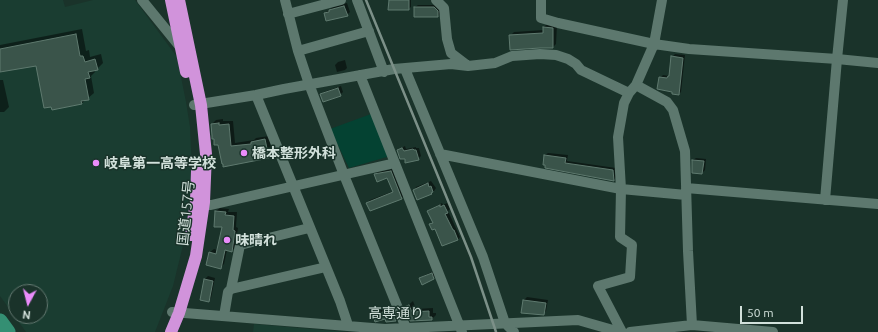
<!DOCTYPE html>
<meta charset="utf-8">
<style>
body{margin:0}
#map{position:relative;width:878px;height:332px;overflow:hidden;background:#1a332a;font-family:Ubuntu,sans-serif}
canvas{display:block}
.north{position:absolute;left:8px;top:284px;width:40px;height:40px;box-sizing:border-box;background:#1a332a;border:1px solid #647971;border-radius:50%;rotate:187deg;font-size:11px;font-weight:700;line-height:16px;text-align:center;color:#d2e1db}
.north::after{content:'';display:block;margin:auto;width:14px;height:18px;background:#eb8cfb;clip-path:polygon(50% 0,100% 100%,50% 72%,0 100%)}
.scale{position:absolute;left:740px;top:306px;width:63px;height:18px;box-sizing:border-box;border:2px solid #d2e1db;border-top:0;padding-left:5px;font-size:12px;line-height:14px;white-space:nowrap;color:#d2e1db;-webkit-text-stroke:3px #1a332a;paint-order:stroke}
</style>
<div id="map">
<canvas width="878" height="332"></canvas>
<div class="north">N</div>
<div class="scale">50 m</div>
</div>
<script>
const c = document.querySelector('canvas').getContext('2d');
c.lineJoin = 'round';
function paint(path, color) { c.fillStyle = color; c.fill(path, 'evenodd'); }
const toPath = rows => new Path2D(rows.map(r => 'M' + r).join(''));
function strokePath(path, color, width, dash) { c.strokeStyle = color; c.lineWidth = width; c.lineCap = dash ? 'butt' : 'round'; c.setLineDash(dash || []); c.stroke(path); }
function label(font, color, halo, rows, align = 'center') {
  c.font = font + ' Ubuntu,"Noto Sans JP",sans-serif'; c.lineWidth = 3; c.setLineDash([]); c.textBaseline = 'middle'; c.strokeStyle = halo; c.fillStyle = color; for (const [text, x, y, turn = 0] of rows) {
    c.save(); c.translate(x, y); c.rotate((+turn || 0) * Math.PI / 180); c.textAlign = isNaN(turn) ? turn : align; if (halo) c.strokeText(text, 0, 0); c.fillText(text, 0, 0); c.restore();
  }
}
const built = toPath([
 [0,0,63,0,65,7,93,0,135,0,177,57,186,102,190,127,192,170,185,237,173,286,155,332,26,332,0,296],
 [16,292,40,292,40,316,16,316],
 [254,324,347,332,253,332]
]);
const green = toPath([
 [371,114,390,156,349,168,330,129]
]);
const shadow = toPath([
 [390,0,411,0,411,7,408,9],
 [347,3,350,12,347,15,325,13,333,7],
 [418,5,437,5,441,13,438,16,415,7],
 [548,23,557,25,556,44,553,47,510,36,514,32,544,30,544,27],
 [82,29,86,51,89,50,90,57,101,54,103,63,97,69,94,69,95,72,91,76,94,93,81,104,36,64,0,71,0,45],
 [675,54,685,55,681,92,679,94,673,91,660,78,663,75,669,76,672,57],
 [345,60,347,68,345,70,337,72,335,65,338,62],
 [0,80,3,80,9,107,4,112,0,112],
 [341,86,343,92,340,95,321,95,324,92],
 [223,119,223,121,233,121,235,143,254,140,256,138,269,136,272,153,268,157,219,145,212,124,216,120],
 [405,146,406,149,416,147,416,148,419,148,421,156,418,159,405,158,398,150],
 [548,153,568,155,567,161,616,168,616,177,614,180,546,167,545,155],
 [696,158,706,159,705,170,702,173,693,160],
 [393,169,404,195,402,198,370,210,367,203,370,200,394,191,387,177,375,175,378,172],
 [431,181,436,188,434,191,431,193,417,199,414,190,416,187],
 [442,203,443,205,447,203,450,209,448,211,460,237,458,240,430,224,433,222,428,211],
 [220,208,229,209,228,212,237,212,236,227,238,228,235,247,232,251,227,250,224,264,220,268,210,252,214,249,217,250,223,226,216,211],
 [434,271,436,275,433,278,420,278,423,276],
 [208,276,215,278,211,298,208,301,201,299,205,279],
 [527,297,548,300,546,311,543,314,522,312,524,300],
 [413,301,416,309,433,308,433,313,436,313,436,315,432,319,411,320,406,307],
 [394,307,398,317,396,320,386,321,385,318,373,313,376,310,382,308,383,311]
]);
const river = toPath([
 [0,321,8,332]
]);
const building = toPath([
 [389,0,409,0,409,10,388,10,389,0],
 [344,6,348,16,326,21,324,13,329,12,329,10,344,6],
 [414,7,434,7,438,11,438,17,414,17,414,7],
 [543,27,553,28,553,48,540,48,510,50,509,35,543,33,543,27],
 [76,34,80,56,83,56,85,62,95,59,98,70,88,72,90,78,85,79,89,100,81,101,82,104,52,110,51,107,44,108,36,66,0,72,0,49,76,34],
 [671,56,683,58,679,95,672,94,672,92,657,89,659,77,667,78,668,76,669,76,671,56],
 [338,88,341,96,323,102,320,94,338,88],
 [219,123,219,125,229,124,231,146,251,144,251,142,265,139,269,158,223,167,223,164,222,164,218,145,214,145,214,139,212,139,212,136,211,124,219,123],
 [402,148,404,151,413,149,414,150,416,150,419,160,405,163,405,159,400,159,397,150,402,148],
 [544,155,566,158,565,163,613,170,614,181,545,168,545,165,543,165,544,155],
 [692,160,704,161,702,174,692,173,692,160],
 [391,171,402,199,370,211,366,203,393,192,387,178,377,182,374,174,391,171],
 [428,183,429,187,431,186,433,192,431,193,432,194,417,200,413,190,428,183],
 [440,205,440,207,444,205,448,213,445,214,453,230,454,230,458,240,442,246,435,229,432,230,429,224,433,223,427,211,440,205],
 [215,211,226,212,225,215,234,216,233,230,235,231,232,252,225,250,221,269,206,265,209,252,216,254,222,227,214,227,215,211],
 [432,273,434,279,422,285,419,278,432,273],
 [204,279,213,281,209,302,200,300,204,279],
 [523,300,546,303,544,315,521,313,523,300],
 [409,305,412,312,429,311,429,317,432,317,432,320,410,321,404,307,409,305],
 [391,309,396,321,386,322,385,319,375,322,372,313,379,310,380,313,391,309]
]);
const minor = toPath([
 [142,0,181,48],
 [285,0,298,51,309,84,344,175,406,328],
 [357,0,384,72],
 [436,0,444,8,447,39,451,53,468,66],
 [541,0,541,18,558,23,654,44,689,49,837,59,878,63],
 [288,14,341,0],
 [298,51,369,31],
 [405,69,483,257,505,323,514,332],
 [360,75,462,332],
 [636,85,667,102,673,110,685,151,688,251,692,325],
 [256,95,340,301,348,325],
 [194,105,256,95,284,89,394,69,451,64,468,66,495,63,512,56,540,54,556,55,568,59,576,64,581,70,629,93],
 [440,154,621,189,686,195],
 [686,188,878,204],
 [825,200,837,59,843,0],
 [204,205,211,205,395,163],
 [231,289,240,245,309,228],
 [172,312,385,329,578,320,620,332],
 [224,316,228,292,231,289,326,267],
 [622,332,598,286,630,277,632,245,620,237,621,189,618,137,624,103,629,93,636,85,654,44,662,0],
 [630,332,692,325,773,332]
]);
const highway = toPath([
 [171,0,186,72],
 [191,235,196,201,197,171],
 [171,332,179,313,196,256,204,202,206,154,201,105,179,0]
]);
const rail = toPath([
 [366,0,471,257,496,332]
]);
const markers = [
 [244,153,4,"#eb8cfb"],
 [96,163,4,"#eb8cfb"],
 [227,240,4,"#eb8cfb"]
];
const poiNames = [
 ["橋本整形外科",252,153],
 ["岐阜第一高等学校",104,163],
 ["味晴れ",235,240]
];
const streetNames = [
 ["国道157号",186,213,-84],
 ["高専通り",396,313]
];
paint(built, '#1a3d31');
paint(green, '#044232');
paint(shadow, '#0007');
strokePath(river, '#348f73', 15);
paint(building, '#3a544a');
strokePath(building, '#5f7a6f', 1);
strokePath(minor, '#5d786e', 10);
strokePath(highway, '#d193db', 12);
strokePath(rail, '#7c9088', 2.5);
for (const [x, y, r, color] of markers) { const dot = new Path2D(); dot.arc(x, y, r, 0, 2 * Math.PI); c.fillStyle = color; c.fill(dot); strokePath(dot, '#1a332a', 1.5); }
label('bold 14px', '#d2e1db', '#1a332a', poiNames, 'left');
label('14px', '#d2e1db', '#1a332a', streetNames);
</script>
